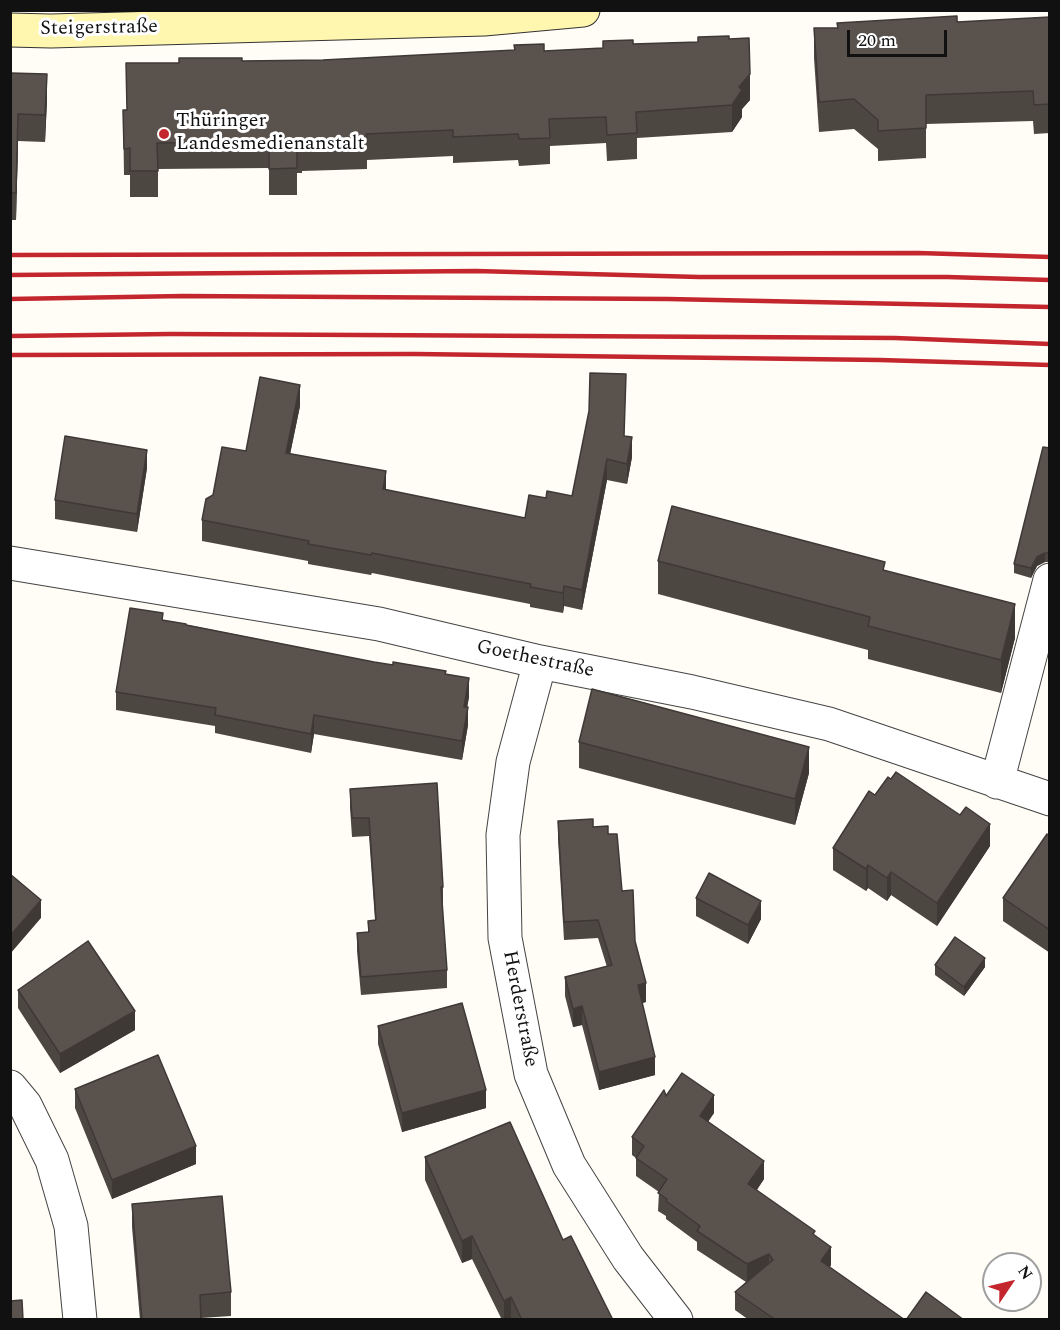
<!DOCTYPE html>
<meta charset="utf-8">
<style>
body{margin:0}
#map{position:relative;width:1060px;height:1330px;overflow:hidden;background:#fffdf5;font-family:Spectral,serif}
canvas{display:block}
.frame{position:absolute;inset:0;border:12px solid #111;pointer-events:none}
.north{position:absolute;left:982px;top:1252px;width:60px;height:60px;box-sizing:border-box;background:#fff;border:2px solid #a0a0a0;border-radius:50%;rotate:55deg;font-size:16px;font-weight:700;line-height:24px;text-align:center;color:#111}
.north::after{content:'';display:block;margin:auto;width:21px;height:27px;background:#c4262e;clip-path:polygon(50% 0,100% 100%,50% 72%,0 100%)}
.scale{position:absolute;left:847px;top:30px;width:100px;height:27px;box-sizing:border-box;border:3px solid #111;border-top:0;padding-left:8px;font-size:18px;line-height:21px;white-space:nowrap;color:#111;-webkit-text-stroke:4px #fff;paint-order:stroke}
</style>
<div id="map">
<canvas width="1060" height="1330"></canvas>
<div class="frame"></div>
<div class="north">N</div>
<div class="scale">20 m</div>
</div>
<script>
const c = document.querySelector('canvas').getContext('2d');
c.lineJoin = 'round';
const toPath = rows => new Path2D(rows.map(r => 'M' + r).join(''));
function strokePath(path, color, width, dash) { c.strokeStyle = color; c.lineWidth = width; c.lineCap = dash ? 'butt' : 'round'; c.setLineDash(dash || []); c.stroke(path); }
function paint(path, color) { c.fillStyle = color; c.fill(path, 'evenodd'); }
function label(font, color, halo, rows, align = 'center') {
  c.font = font + ' Spectral,serif'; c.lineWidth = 6; c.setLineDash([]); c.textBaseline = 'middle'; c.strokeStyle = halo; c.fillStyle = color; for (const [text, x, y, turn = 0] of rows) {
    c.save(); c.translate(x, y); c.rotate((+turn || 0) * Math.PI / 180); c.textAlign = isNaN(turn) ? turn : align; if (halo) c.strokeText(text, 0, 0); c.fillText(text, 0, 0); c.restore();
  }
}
const street = toPath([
 [10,563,379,624,540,662,692,692,829,724,1050,799],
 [540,662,513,762,503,835,505,938,531,1074,569,1165,628,1258,676,1320],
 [997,782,1050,580],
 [10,1087,25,1105,52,1160,71,1226,80,1320]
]);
const secondary = toPath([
 [10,30,51,31,484,19,583,10]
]);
const tram = toPath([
 [83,10,169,10]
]);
const rail = toPath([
 [10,255,918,253,1050,257],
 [10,275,476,271,699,277,947,277,1050,280],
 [10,299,183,296,668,299,1050,307],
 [10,336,171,334,740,337,895,338,1050,344],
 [10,355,415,354,880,360,1050,365]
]);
const wall = toPath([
 [1050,17,1050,133,1034,134,1033,121,926,124,926,158,878,161,878,149,854,129,819,132,814,58,814,28,837,28,837,23,957,22],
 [729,39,750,100,742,109,742,117,732,132,637,138,637,159,607,161,606,143,550,146,550,164,519,166,518,160,453,163,453,156,367,160,367,169,302,171,302,173,297,173,297,195,269,195,269,168,158,169,158,197,130,197,130,175,124,175,123,110,126,110,179,63,242,61,323,60,544,51,603,48,633,44,698,42],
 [10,73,47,100,45,142,18,141,16,220,10,220],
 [300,406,290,454,386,490,525,518,546,498,572,496,625,436,632,457,627,484,607,480,582,610,564,606,563,613,530,607,530,604,372,573,371,575,308,564,308,561,202,541,202,520,213,495,246,451],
 [1050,448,1050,562,1045,562,1037,566,1031,578,1014,573,1014,564],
 [147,468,137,532,55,519,55,500],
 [658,561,885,570,1015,638,1001,693,868,659,868,650,658,594],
 [163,620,374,662,469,697,467,707,468,725,462,760,314,734,311,753,215,733,215,726,116,710,116,692],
 [579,742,809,773,795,825,579,768],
 [350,789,443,887,443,905,442,905,447,970,447,988,361,995,357,951,357,933,368,932,368,921,375,920,369,836,352,837,350,807],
 [875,795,990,846,937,926,891,895,887,901,868,888,866,891,833,870,833,848],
 [558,821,593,827,608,834,635,941,646,1002,642,1003,655,1075,599,1090,582,1025,573,1027,565,996,565,977,607,967,598,938,564,940,558,839],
 [1050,836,1050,953,1003,921,1003,898],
 [696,898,761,919,748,944,696,916],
 [935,965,985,967,964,996,935,975],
 [18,990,135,1030,60,1073,18,1008],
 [378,1026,486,1108,402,1132,378,1044],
 [75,1089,196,1164,112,1199,75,1108],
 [666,1096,714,1113,708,1121,764,1179,757,1190,815,1236,831,1265,830,1267,905,1320,749,1320,735,1310,735,1292,746,1282,697,1250,697,1242,666,1219,666,1216,658,1211,659,1192,636,1176,636,1158,632,1155,632,1137],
 [425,1157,563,1240,613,1320,502,1320,472,1259,462,1263,425,1180],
 [132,1204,231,1292,231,1316,201,1318,201,1320,140,1320,132,1227]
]);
const shadedWall = toPath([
 [47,74,47,100,45,142,45,115],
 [750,74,750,100,742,109,742,117,732,132,732,105,739,87],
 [18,114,18,141,16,220,16,193],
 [300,385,300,406,286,474,286,453],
 [632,437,632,457,627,484,627,464],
 [147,450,147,468,137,532,137,514],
 [607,459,607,480,582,610,582,590],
 [386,471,386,491,383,489],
 [1045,553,1045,562,1037,566,1031,578,1031,568,1037,557],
 [564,586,564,606,563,613,563,593],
 [1015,604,1015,638,1001,693,1001,660],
 [469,678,469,697,464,725,464,707],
 [468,707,468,725,462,760,462,741],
 [314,715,314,734,311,753,311,734],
 [809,747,809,773,795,825,795,799],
 [990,824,990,846,937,926,937,903],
 [868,865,868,888,866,891,866,869],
 [891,872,891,895,887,901,887,878],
 [41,900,41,918,10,954,10,936],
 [761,901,761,919,748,944,748,925],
 [985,958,985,967,964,996,964,987],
 [646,983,646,1002,638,1004,638,985],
 [582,1006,582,1025,573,1027,573,1009],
 [135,1011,135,1030,60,1073,60,1054],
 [655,1057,655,1075,599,1090,599,1072],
 [486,1090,486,1108,402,1132,402,1113],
 [714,1095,714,1113,700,1134,700,1116],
 [196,1146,196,1164,112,1199,112,1180],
 [764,1161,764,1179,748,1202,748,1184],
 [472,1236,472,1259,462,1263,462,1241],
 [831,1247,831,1265,821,1279,821,1261],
 [769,1254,769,1272,747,1283,747,1264],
 [511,1297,511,1320,504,1320,504,1301]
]);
const building = toPath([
 [957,16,957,22,1050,17,1050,104,1034,105,1033,91,926,95,926,128,878,131,878,120,854,99,819,102,814,28,838,28,837,23,957,16],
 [729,36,729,39,749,38,750,74,739,87,742,90,732,105,636,112,637,133,607,135,606,117,549,119,550,138,519,139,518,134,453,137,453,130,366,134,367,142,302,145,302,147,297,147,297,168,269,169,269,142,157,143,158,171,130,171,130,148,124,149,123,110,127,110,126,63,179,63,179,58,242,58,242,61,323,60,515,50,514,45,544,44,544,51,603,48,603,41,633,40,633,44,698,42,698,37,729,36],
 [10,73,47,74,45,115,18,114,16,193,10,193,10,73],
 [590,373,626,374,624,436,632,437,627,464,607,459,582,590,564,586,563,593,530,587,531,584,372,553,371,555,308,544,309,541,202,520,206,499,213,495,222,447,246,451,260,377,300,385,286,453,386,471,383,489,525,518,529,495,546,498,547,491,572,496,589,411,590,373],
 [65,436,147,450,137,514,55,500,65,436],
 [1043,447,1050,448,1050,553,1045,553,1037,557,1031,568,1014,564,1043,447],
 [672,506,885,562,883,570,1015,604,1001,660,868,626,870,617,658,561,672,506],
 [130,608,163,613,162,620,186,624,186,625,374,662,393,665,393,662,446,671,445,674,469,678,464,707,468,707,462,741,314,715,311,734,215,715,216,708,116,692,130,608],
 [592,689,809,747,795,799,579,742,592,689],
 [896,772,960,815,966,807,990,824,937,903,891,872,887,878,868,865,866,869,833,848,869,791,875,795,888,777,891,779,896,772],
 [437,783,443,887,441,887,447,970,361,977,357,933,369,932,368,921,376,920,369,818,352,818,350,789,437,783],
 [593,819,593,827,608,826,608,834,617,834,622,891,633,890,635,941,646,983,638,985,655,1057,599,1072,582,1006,573,1009,565,977,612,965,598,920,564,922,558,821,593,819],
 [1047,834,1050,836,1050,930,1003,898,1047,834],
 [709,873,761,901,748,925,696,898,709,873],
 [10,874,41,900,10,936,10,874],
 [955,937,985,958,964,987,935,965,955,937],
 [88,941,135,1011,60,1054,18,990,88,941],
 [462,1003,486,1090,402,1113,378,1026,462,1003],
 [158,1055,196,1146,112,1180,75,1089,158,1055],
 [682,1073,714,1095,700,1116,764,1161,748,1184,815,1231,813,1234,831,1247,821,1261,905,1320,776,1320,735,1292,773,1260,769,1254,747,1264,697,1231,700,1226,666,1201,667,1199,658,1193,667,1179,636,1158,644,1146,632,1137,664,1090,666,1096,682,1073],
 [510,1122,563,1240,571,1236,613,1320,522,1320,511,1297,504,1301,472,1236,462,1241,425,1157,510,1122],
 [222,1196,231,1292,200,1295,201,1320,142,1320,132,1204,222,1196],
 [926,1292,964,1320,906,1320,926,1292],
 [22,1300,23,1320,10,1320,10,1301,22,1300]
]);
const markers = [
 [164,134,6,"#c4262e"]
];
const streetNames = [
 ["Steigerstraße",99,29,-1],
 ["Goethestraße",535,660,12],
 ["Herderstraße",519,1009,79]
];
const poiNames = [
 ["Thüringer",176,122],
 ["Landesmedienanstalt",176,145]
];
strokePath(street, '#444', 35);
strokePath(secondary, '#333', 35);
strokePath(street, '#fff', 33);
strokePath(secondary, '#fff6b0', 33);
strokePath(tram, '#c4262e', 1.5);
strokePath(rail, '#c4262e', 4.5);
paint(wall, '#4d4742');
paint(shadedWall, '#3f3936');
paint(building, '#5a524d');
strokePath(building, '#3f3936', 1.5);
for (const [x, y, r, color] of markers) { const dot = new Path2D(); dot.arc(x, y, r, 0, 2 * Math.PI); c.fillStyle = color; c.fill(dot); strokePath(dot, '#fff', 2); }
label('20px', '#111', '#fff', streetNames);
label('20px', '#111', '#fff', poiNames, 'left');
</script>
